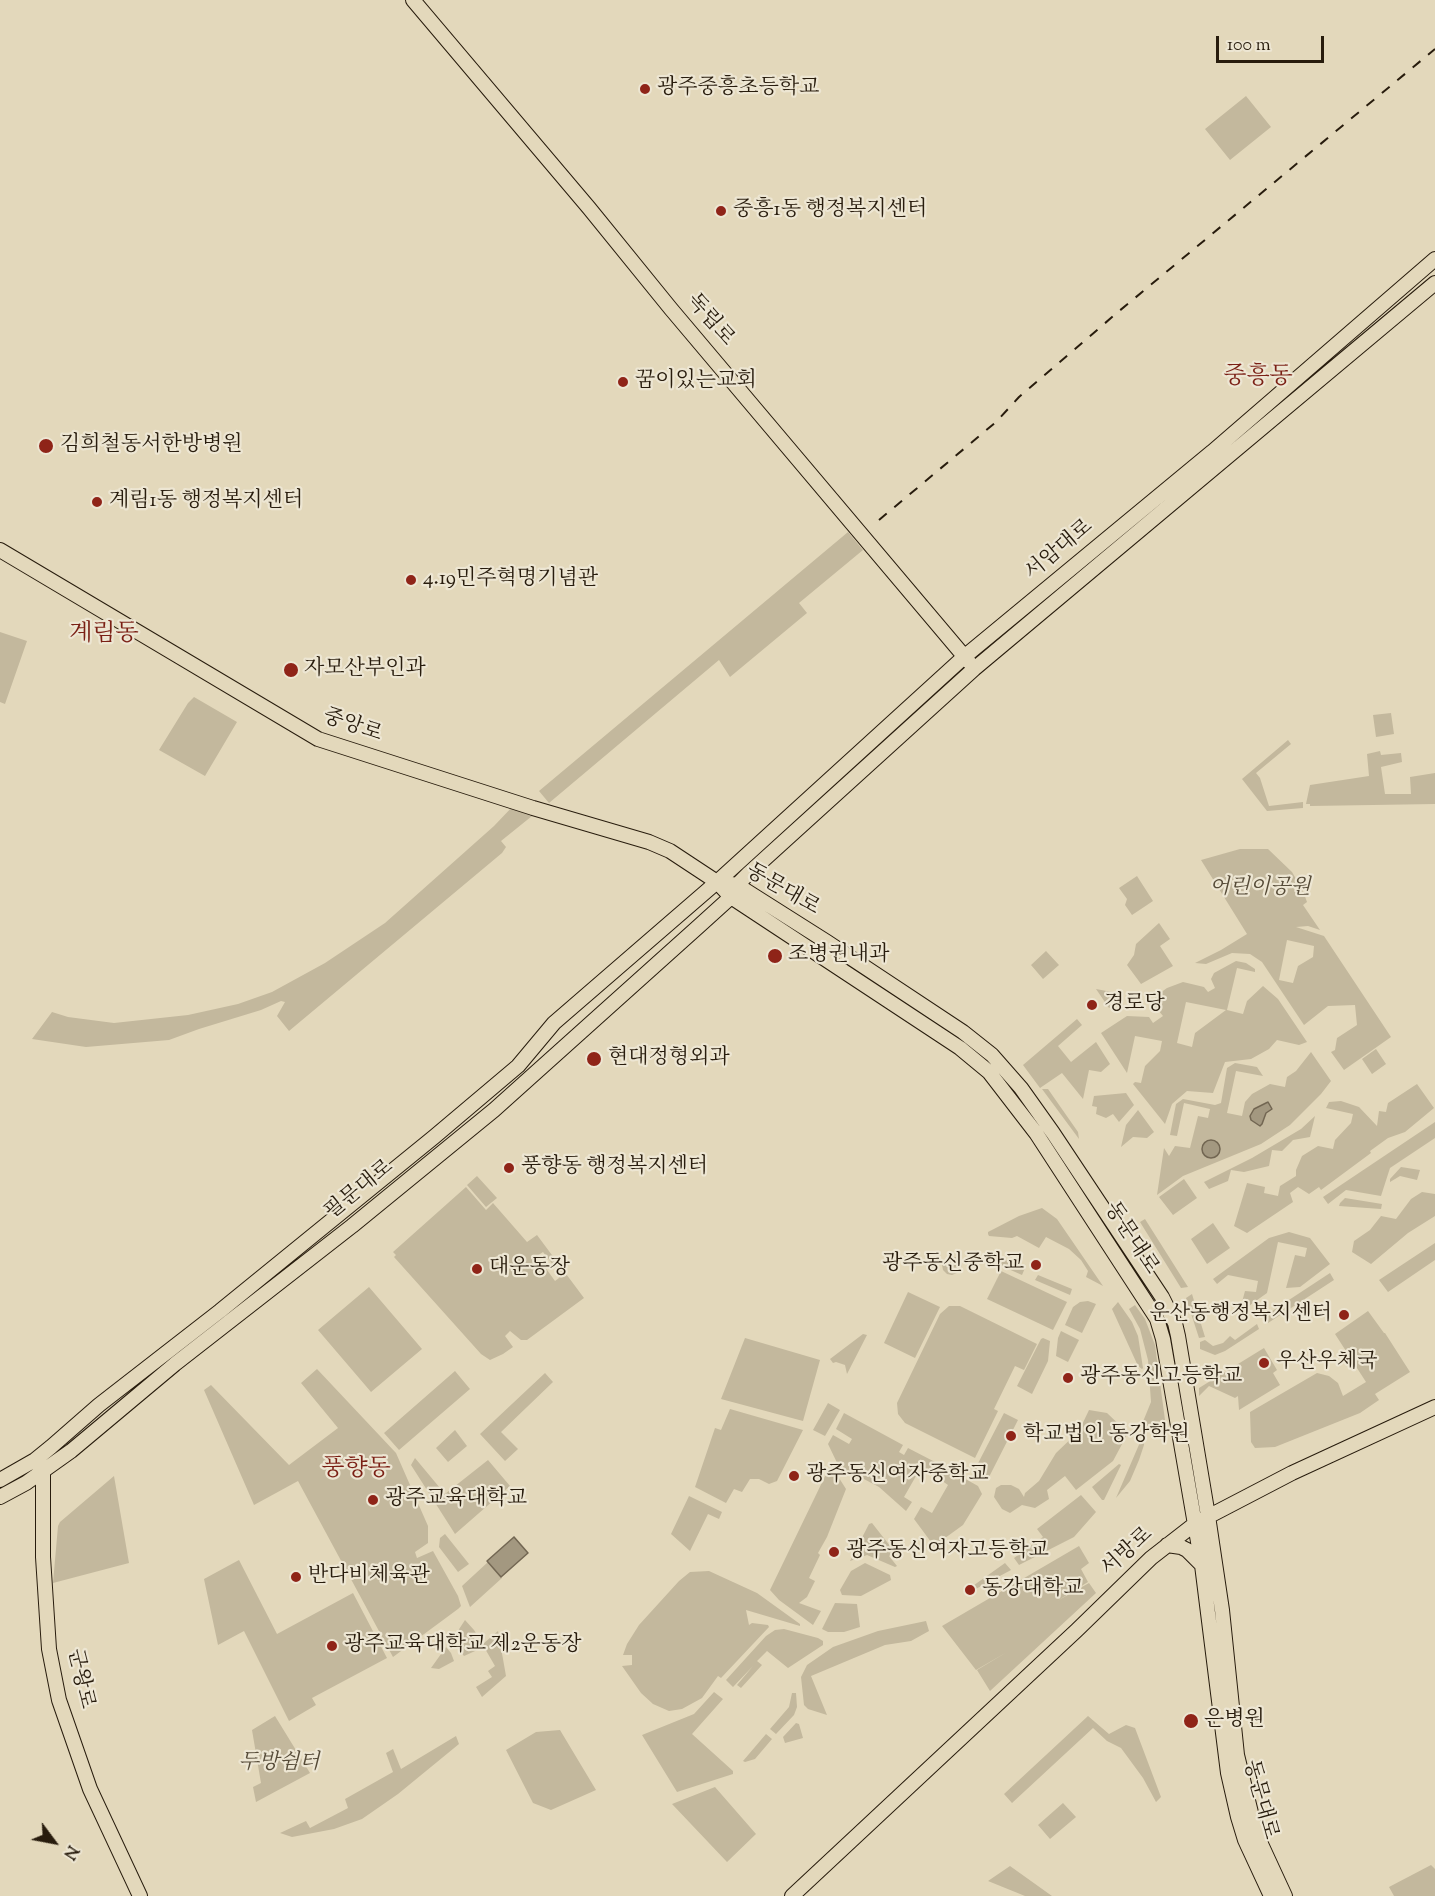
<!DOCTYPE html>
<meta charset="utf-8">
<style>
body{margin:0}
#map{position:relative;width:1435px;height:1896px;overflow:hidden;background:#e3d8bb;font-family:"Sorts Mill Goudy",serif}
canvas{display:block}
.north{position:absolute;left:24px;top:1812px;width:60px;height:60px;-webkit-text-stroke:4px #ede6d3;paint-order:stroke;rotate:122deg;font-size:16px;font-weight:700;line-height:24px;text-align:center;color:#281c0d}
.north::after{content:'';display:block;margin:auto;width:21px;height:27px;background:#281c0d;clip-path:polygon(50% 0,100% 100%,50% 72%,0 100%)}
.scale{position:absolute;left:1216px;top:36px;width:108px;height:27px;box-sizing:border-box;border:3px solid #281c0d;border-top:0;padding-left:8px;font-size:18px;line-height:21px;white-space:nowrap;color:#281c0d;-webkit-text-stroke:4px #ede6d3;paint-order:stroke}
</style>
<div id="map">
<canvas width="1435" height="1896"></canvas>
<div class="north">N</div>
<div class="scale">100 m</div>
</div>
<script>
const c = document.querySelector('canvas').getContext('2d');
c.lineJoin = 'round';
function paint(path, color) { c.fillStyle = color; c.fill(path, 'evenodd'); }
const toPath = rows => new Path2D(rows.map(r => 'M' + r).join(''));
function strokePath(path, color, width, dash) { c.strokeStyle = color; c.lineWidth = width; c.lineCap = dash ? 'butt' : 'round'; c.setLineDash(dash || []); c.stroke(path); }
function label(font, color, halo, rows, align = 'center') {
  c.font = font + ' "Sorts Mill Goudy","Noto Serif KR",serif'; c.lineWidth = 4.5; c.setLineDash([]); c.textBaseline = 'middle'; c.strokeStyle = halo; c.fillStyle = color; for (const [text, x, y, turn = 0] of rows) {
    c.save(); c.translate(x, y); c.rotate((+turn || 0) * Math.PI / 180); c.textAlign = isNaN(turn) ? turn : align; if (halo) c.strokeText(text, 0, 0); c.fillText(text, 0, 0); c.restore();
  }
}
const green = toPath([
 [1246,96,1271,127,1230,160,1205,129],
 [848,532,863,550,799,603,807,613,730,677,719,660,549,803,539,791],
 [0,632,27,641,5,704,0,702],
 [194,697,237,722,205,776,159,750,188,703],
 [1391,713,1394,734,1376,737,1373,715],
 [1288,740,1291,744,1256,773,1260,778,1269,806,1303,802,1303,808,1267,811,1242,779],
 [1380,751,1381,755,1401,753,1402,762,1381,767,1385,794,1411,794,1410,777,1435,773,1435,804,1310,806,1310,804,1306,804,1310,785,1369,776,1367,754],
 [515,804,529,811,532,816,501,841,506,847,502,853,289,1031,277,1016,285,1002,281,1001,261,1010,199,1029,169,1040,86,1047,32,1039,52,1012,68,1017,114,1023,188,1015,238,1004,272,992,325,963,385,923,494,826],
 [1240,849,1268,849,1292,872,1303,891,1307,902,1303,905,1320,930,1308,926,1296,927,1324,936,1391,1037,1344,1070,1331,1052,1335,1050,1337,1038,1357,1025,1355,1005,1328,1006,1304,1025,1262,962,1250,954,1232,953,1206,964,1195,963,1221,950,1247,934,1201,860],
 [1287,940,1314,946,1313,957,1298,966,1293,983,1279,980],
 [1137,876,1153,901,1132,915,1125,905,1127,899,1119,888],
 [1159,923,1170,939,1160,946,1173,966,1141,984,1127,965,1134,955,1136,944],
 [1046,951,1059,965,1043,979,1031,965],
 [1236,961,1246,963,1255,969,1255,972,1237,968,1227,1010,1243,1014,1247,1001,1263,986,1278,999,1307,1042,1299,1045,1277,1040,1269,1049,1251,1059,1225,1062,1213,1093,1187,1091,1172,1104,1165,1124,1133,1084,1135,1082,1141,1083,1145,1066,1160,1051,1162,1041,1135,1036,1127,1073,1101,1033,1127,1016,1149,1017,1153,1023,1163,1016,1153,1004,1156,996,1167,988,1183,982,1204,987,1208,992,1215,988,1211,979,1214,973],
 [1186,1002,1226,1010,1195,1033,1192,1047,1177,1043],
 [1096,989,1117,993,1120,1002,1109,1008],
 [1077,1019,1082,1025,1058,1046,1071,1062,1096,1042,1110,1064,1101,1072,1089,1070,1083,1099,1062,1073,1040,1088,1023,1065],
 [1376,1049,1386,1064,1372,1074,1362,1059],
 [1311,1052,1331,1081,1321,1094,1290,1125,1261,1144,1183,1176,1157,1195,1164,1148,1169,1156,1175,1146,1190,1148,1198,1116,1208,1118,1210,1109,1184,1103,1177,1136,1170,1135,1176,1104,1183,1099,1215,1105,1221,1103,1227,1068,1235,1063,1257,1067,1263,1076,1236,1071,1227,1113,1242,1116,1245,1102,1252,1094,1270,1084,1285,1087,1287,1077,1296,1071],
 [1417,1084,1434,1108,1405,1132,1388,1138,1370,1151,1371,1153,1321,1190,1319,1187,1309,1194,1298,1187,1290,1193,1293,1202,1247,1233,1234,1226,1247,1183,1265,1187,1264,1193,1278,1196,1280,1186,1296,1176,1296,1170,1302,1156,1318,1146,1333,1149,1335,1140,1351,1123,1353,1114,1326,1108,1329,1102,1341,1101,1359,1107,1377,1126,1379,1111,1386,1112,1388,1103],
 [1042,1089,1048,1089,1078,1132,1079,1139],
 [1126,1093,1134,1105,1119,1122,1113,1114,1106,1118,1096,1114,1097,1107,1092,1106,1094,1096],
 [1138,1110,1154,1132,1147,1138,1133,1137,1121,1147,1126,1125],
 [1315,1116,1310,1137,1293,1140,1282,1151,1272,1150,1269,1166,1244,1172,1231,1170,1228,1181,1209,1189,1204,1182,1252,1158,1301,1129],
 [1435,1122,1435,1138,1390,1168,1381,1196,1346,1190,1328,1204,1323,1197],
 [1401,1167,1420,1170,1417,1180,1400,1176,1390,1182,1390,1179],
 [477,1176,497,1198,486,1207,467,1185],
 [1184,1179,1197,1198,1173,1215,1159,1197],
 [466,1187,486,1210,493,1203,527,1242,537,1235,584,1298,527,1340,521,1340,510,1331,505,1336,513,1347,503,1354,490,1360,481,1354,394,1257,396,1255,393,1252],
 [543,1252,558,1271,559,1278,555,1281,537,1256],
 [1422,1192,1435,1194,1435,1216,1408,1233,1371,1264,1352,1252,1354,1241,1370,1230,1381,1216,1396,1219,1411,1199],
 [1345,1198,1382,1204,1381,1209,1339,1206,1340,1203],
 [1042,1208,1057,1219,1103,1286,1086,1277,1088,1271,1081,1260,1069,1249,1046,1237,1039,1248,1017,1236,1012,1238,989,1236,988,1234,988,1232,1019,1216],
 [1145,1219,1188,1287,1181,1288,1140,1222],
 [1213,1223,1230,1248,1207,1264,1191,1239],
 [1289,1232,1310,1238,1330,1264,1300,1287,1286,1288,1295,1255,1305,1257,1307,1248,1278,1242,1267,1293,1239,1313,1245,1291,1256,1292,1258,1281,1228,1275,1217,1284,1213,1279,1269,1238],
 [1435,1243,1435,1260,1388,1292,1379,1280],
 [991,1254,1025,1268,1022,1275,988,1260],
 [953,1257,958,1257,962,1260,962,1266,957,1273,952,1275,947,1274,943,1270,942,1265],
 [1001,1271,1067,1302,1053,1330,987,1299],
 [1330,1273,1334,1280,1268,1323,1263,1317],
 [1038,1275,1072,1289,1070,1295,1035,1280],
 [369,1287,422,1349,371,1392,318,1330],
 [908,1292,940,1307,915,1358,884,1343],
 [1192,1294,1205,1337,1199,1338,1186,1298],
 [1088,1301,1096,1304,1082,1333,1065,1325,1073,1307,1080,1302],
 [1118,1302,1132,1322,1138,1336,1143,1368,1142,1369,1138,1366,1112,1309],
 [1135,1305,1145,1319,1155,1345,1165,1420,1159,1422,1156,1427,1144,1430,1142,1429,1142,1424,1151,1402,1148,1360,1140,1329,1129,1309],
 [949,1306,960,1306,1037,1344,1024,1370,1015,1366,994,1409,998,1411,975,1458,905,1423,898,1414,897,1403,940,1314],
 [1368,1311,1384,1333,1385,1333,1410,1372,1375,1394,1379,1400,1360,1413,1275,1447,1255,1448,1251,1442,1250,1412,1317,1373,1329,1376,1338,1383,1343,1396,1366,1382,1335,1334],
 [1257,1324,1259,1329,1225,1351,1215,1355,1200,1349,1200,1342,1205,1340,1213,1346,1223,1343,1230,1336,1235,1340],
 [1061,1331,1079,1340,1068,1362,1056,1356,1058,1338],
 [863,1334,867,1335,847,1374,845,1365,836,1362,833,1363,830,1359],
 [745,1338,820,1360,803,1421,721,1399],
 [1043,1338,1050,1341,1048,1361,1032,1394,1017,1386,1041,1339],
 [1264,1348,1277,1370,1273,1373,1280,1385,1239,1410,1238,1396,1235,1398,1209,1386,1199,1396,1199,1388],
 [317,1369,396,1453,428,1526,428,1543,415,1552,417,1558,433,1551,458,1596,461,1606,458,1609,393,1657,298,1481,254,1505,204,1390,211,1385,289,1465,338,1428,301,1383],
 [455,1371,470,1389,399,1450,384,1433],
 [545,1373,553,1382,501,1432,518,1449,505,1461,480,1434],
 [828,1403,840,1410,825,1436,813,1430],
 [730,1409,803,1430,777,1481,769,1484,759,1479,750,1479,742,1492,734,1489,726,1503,695,1487,715,1428,721,1430],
 [1089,1410,1107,1413,1128,1433,1113,1461,1076,1490,1065,1476,1047,1490,1049,1499,1035,1508,1022,1505,1010,1513,1002,1509,994,1497,996,1488,1001,1485,1011,1485,1019,1489,1024,1497,1025,1493,1039,1481,1056,1453,1079,1431],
 [844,1413,903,1445,899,1452,904,1455,908,1448,935,1462,928,1473,920,1469,904,1497,912,1502,906,1511,879,1487,862,1478,841,1471,828,1444,833,1435,849,1444,852,1439,836,1429],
 [1004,1413,1018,1420,989,1477,986,1479,973,1473],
 [455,1430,467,1446,448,1462,436,1448],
 [1141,1440,1144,1440,1144,1445,1139,1460,1130,1481,1116,1498],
 [415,1458,445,1494,488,1460,510,1486,455,1534,411,1465],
 [1119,1464,1121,1465,1104,1500,1102,1500,1092,1487],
 [944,1467,978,1486,982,1494,963,1525,934,1546,914,1519,921,1507,932,1513,948,1485,938,1478],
 [829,1468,834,1470,846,1489,827,1537,818,1553,820,1555,809,1578,815,1581,807,1597,799,1603,821,1611,813,1625,779,1600,770,1590],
 [114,1476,129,1563,53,1583,58,1526,60,1522],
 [1081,1495,1096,1512,1074,1537,1019,1565,1014,1558,1043,1537,1037,1529],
 [689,1496,722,1512,719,1519,708,1514,690,1551,671,1534],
 [872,1523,894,1551,889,1556,897,1566,895,1567,867,1555,850,1561,869,1524],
 [445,1534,469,1564,458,1572,439,1547,440,1538],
 [1079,1546,1089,1563,1081,1569,1088,1582,1057,1601,1089,1583,1096,1593,990,1691,977,1670,1007,1652,976,1670,942,1626],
 [239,1560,277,1634,353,1593,387,1658,312,1698,316,1705,289,1721,244,1631,218,1645,204,1579],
 [488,1562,502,1578,470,1607,462,1586],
 [865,1563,890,1575,891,1580,861,1596,842,1595,840,1590,851,1571],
 [1005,1563,1011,1570,972,1591,970,1588],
 [709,1571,757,1593,800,1624,800,1626,746,1610,749,1625,752,1623,768,1625,769,1627,721,1678,718,1676,702,1698,682,1709,669,1711,653,1704,641,1693,622,1666,632,1665,632,1655,623,1655,627,1644,639,1625,679,1581,690,1572],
 [835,1603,857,1604,860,1627,844,1632,828,1632,822,1629],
 [465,1620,474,1630,483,1644,498,1631,506,1676,482,1697,476,1687,492,1677,488,1671,495,1666,484,1647,464,1656,454,1644,452,1640],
 [926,1621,929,1631,911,1641,885,1645,811,1676,827,1715,808,1709,804,1705,801,1677,807,1665,833,1647,878,1631],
 [784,1629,818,1638,823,1641,823,1645,788,1668,767,1651,757,1661,762,1665,741,1688,737,1685,753,1666,733,1687,726,1680,766,1636,775,1630],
 [446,1647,451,1653,454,1661,439,1669,431,1668],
 [714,1692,723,1699,692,1734,733,1771,733,1774,677,1792,642,1735,694,1714],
 [792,1693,796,1693,797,1707,794,1715,776,1734,770,1729,789,1707],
 [275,1716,310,1773,256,1802,253,1787,261,1783,252,1730],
 [1088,1716,1109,1734,1126,1725,1135,1728,1161,1797,1156,1802,1143,1778,1121,1748,1107,1741,1093,1728,1012,1803,1004,1794],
 [796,1723,799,1724,803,1738,785,1743,783,1737],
 [560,1730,596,1790,551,1810,533,1803,506,1750,536,1732],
 [766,1734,772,1739,755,1759,745,1762,743,1761],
 [456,1736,459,1744,398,1794,362,1819,334,1829,292,1837,280,1833,306,1821,310,1828,348,1808,345,1799,393,1772,386,1753,393,1749,401,1769],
 [715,1787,756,1834,727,1862,672,1804],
 [1063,1803,1076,1817,1050,1839,1038,1825],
 [1431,1865,1435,1869,1435,1896,1394,1896,1389,1887],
 [1010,1866,1052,1896,1025,1896,988,1881]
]);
const water = toPath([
 [1268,1102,1272,1109,1266,1113,1262,1124,1260,1126,1251,1120,1250,1116,1254,1109,1268,1102],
 '1202 1149a9 9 0 1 1 18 0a9 9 0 1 1-18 0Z',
 [514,1537,528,1553,501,1577,487,1561,514,1537]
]);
const major = toPath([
 [413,0,589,208,671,309,969,662],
 [0,550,318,739,533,808,649,842,670,851,717,882,731,897,960,1048,989,1072,1036,1133,1157,1319,1163,1339,1202,1565,1228,1773,1238,1817,1245,1840,1271,1896],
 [731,884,737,885,827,942,963,1032,992,1055,1021,1088,1053,1133,1162,1297,1175,1323,1178,1336,1208,1516,1222,1610,1237,1755,1252,1817,1261,1844,1285,1896],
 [39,1467,43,1472,43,1557,49,1649,59,1700,90,1789,140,1896],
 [0,1480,35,1460,51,1447,99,1405,220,1311,434,1137,518,1066,554,1023,717,882,964,657,1212,452,1435,259],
 [0,1497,26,1483,71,1451,175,1364,352,1226,494,1110,699,926,731,897,737,885,748,874,974,669,1435,283],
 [1167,1545,1181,1547,1187,1550,1202,1565],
 [792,1896,1077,1630,1151,1558,1196,1523,1292,1473,1435,1407]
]);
const rail = toPath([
 [879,520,996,422,1019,397,1118,312,1435,49]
]);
const markers = [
 [645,89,6,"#8f2418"],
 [721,211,6,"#8f2418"],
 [623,382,6,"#8f2418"],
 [46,446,8,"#8f2418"],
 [97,502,6,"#8f2418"],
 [411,580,6,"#8f2418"],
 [291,670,8,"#8f2418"],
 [775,956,8,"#8f2418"],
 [1092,1005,6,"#8f2418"],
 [594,1059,8,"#8f2418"],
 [509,1168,6,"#8f2418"],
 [1036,1265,6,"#8f2418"],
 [477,1269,6,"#8f2418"],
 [1344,1315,6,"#8f2418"],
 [1264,1363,6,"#8f2418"],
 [1068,1378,6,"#8f2418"],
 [1011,1436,6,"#8f2418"],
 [794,1476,6,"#8f2418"],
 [373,1500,6,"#8f2418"],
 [834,1552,6,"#8f2418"],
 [296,1577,6,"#8f2418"],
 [970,1590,6,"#8f2418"],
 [332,1646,6,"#8f2418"],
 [1191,1721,8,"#8f2418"]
];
const poiNames = [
 ["광주중흥초등학교",657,89],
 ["중흥1동 행정복지센터",733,211],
 ["꿈이있는교회",635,382],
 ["김희철동서한방병원",60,446],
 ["계림1동 행정복지센터",109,502],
 ["4.19민주혁명기념관",423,580],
 ["자모산부인과",304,670],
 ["조병권내과",788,956],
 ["경로당",1104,1005],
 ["현대정형외과",608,1059],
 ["풍향동 행정복지센터",521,1168],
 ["광주동신중학교",1024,1265,"right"],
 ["대운동장",489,1269],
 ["운산동행정복지센터",1332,1315,"right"],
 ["우산우체국",1276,1363],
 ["광주동신고등학교",1080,1378],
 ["학교법인 동강학원",1023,1436],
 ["광주동신여자중학교",806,1476],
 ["광주교육대학교",385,1500],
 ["광주동신여자고등학교",846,1552],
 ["반다비체육관",308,1577],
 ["동강대학교",982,1590],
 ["광주교육대학교 제2운동장",344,1646],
 ["은병원",1204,1721]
];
const streetNames = [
 ["독립로",709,321,49],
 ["서암대로",1060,551,-40],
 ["중앙로",352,727,19],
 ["동문대로",782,891,30],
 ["필문대로",360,1191,-39],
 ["동문대로",1130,1239,57],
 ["서방로",1128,1553,-42],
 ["군왕로",79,1679,77],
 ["동문대로",1259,1800,75]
];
const parkNames = [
 ["어린이공원",1260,889],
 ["두방쉼터",279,1764]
];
const quarterNames = [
 ["중흥동",1258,379],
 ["계림동",104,636],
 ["풍향동",356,1471]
];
paint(green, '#c3b89d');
paint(water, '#a39880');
strokePath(water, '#726652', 1.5);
strokePath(major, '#281c0d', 16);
strokePath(major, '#e3d8bb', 14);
strokePath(rail, '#281c0d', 2, [10, 10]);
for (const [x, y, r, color] of markers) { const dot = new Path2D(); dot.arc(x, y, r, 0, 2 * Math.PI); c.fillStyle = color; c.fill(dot); strokePath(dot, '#ede6d3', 2); }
label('21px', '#281c0d', '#ede6d3', poiNames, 'left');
label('21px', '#281c0d', '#ede6d3', streetNames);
label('italic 21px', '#564b38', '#ede6d3', parkNames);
label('24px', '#7a1f14', '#ede6d3', quarterNames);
</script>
